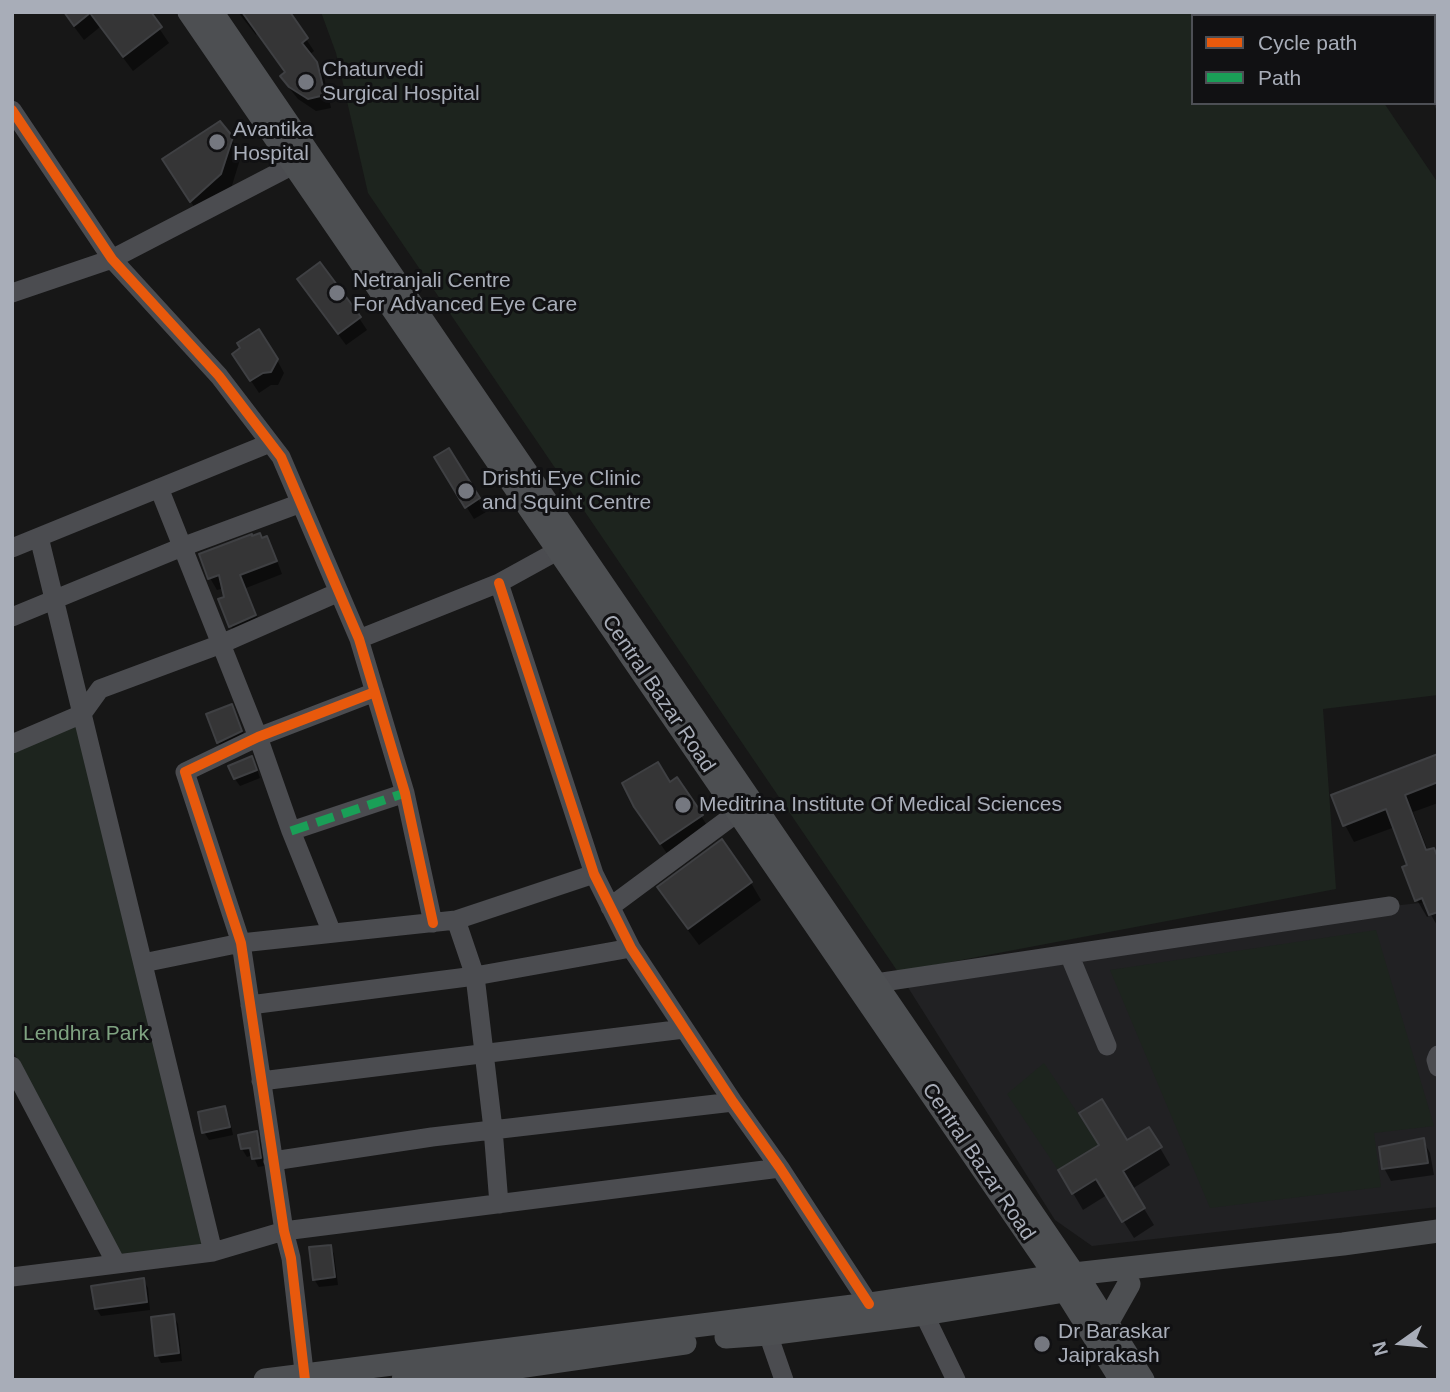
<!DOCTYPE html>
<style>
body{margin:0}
#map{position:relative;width:1450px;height:1392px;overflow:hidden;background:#171717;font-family:Arial,sans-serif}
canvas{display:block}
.frame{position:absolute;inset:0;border:14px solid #a8adb8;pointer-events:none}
.legend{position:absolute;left:1191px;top:14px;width:245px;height:91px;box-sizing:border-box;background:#111113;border:2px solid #4d4f55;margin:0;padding:9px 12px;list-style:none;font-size:21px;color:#a8adb8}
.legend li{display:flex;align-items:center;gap:14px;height:35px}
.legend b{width:35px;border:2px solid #4d4f55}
.north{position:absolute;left:1366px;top:1308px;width:70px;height:70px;-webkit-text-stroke:5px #111113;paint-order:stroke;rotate:255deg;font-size:19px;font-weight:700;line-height:28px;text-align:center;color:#a8adb8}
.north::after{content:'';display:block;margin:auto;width:24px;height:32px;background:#a8adb8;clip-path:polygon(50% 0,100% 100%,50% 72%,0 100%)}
</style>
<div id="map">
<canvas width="1450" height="1392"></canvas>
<div class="frame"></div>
<ul class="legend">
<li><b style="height:9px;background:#e8590c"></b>Cycle path</li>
<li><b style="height:9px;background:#1a9f57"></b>Path</li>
</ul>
<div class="north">N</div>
</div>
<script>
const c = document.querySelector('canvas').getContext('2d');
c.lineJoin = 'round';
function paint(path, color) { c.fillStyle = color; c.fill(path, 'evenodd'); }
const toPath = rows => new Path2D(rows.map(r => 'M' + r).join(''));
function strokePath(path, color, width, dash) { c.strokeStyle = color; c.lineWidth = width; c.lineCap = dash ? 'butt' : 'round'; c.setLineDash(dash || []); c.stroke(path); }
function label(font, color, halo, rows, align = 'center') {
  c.font = font + ' Arial,sans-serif'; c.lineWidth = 6; c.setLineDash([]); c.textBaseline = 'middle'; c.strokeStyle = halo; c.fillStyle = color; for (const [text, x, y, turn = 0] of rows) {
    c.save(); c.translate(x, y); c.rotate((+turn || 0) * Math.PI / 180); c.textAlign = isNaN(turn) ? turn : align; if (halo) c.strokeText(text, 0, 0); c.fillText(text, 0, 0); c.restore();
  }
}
const built = toPath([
 [1392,12,1438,12,1438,113,1433,103,1434,103,1434,16,1394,16],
 [1438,901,1438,1207,1092,1246,1055,1220,902,978,1345,911]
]);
const green = toPath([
 [321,12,1339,12,1340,16,1193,16,1193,103,1384,103,1438,183,1438,695,1323,709,1336,889,898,972,368,193,336,53],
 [82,714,213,1252,124,1262,12,1049,12,744],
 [1376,930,1434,1126,1374,1133,1381,1187,1210,1208,1110,970],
 [1044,1063,1099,1145,1058,1170,1007,1094]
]);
const shadow = toPath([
 [63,12,148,12,169,43,133,71,100,27,84,40],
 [238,12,288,12,314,51,309,55,324,77,331,108,316,111,298,99,290,89,282,77,286,74,257,33,256,35],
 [231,138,241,156,230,192,201,218,175,176],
 [307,292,359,318,367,330,346,345],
 [277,360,284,373,278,385,271,385,259,393,242,367],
 [448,450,486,512,474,519,436,458],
 [266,538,273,550,282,574,246,588,262,628,238,639,231,626,221,600,226,598,224,588,217,590,210,578],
 [231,706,238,718,248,744,226,754,218,742],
 [1438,756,1438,803,1413,812,1428,851,1438,858,1438,927,1431,915,1427,917,1417,900,1410,866,1395,827,1354,842,1345,825],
 [256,766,260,778,240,786,235,779],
 [669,785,701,816,708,827,668,855,643,818],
 [751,883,761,900,699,945,669,905,660,888],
 [224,1108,229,1116,233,1135,209,1140,204,1132],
 [1149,1129,1170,1165,1132,1189,1154,1225,1134,1238,1107,1195,1083,1210,1060,1171,1126,1143],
 [256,1133,260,1141,264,1166,258,1167,253,1155,247,1157,242,1149],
 [1423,1140,1430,1153,1434,1175,1391,1181,1384,1168],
 [330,1246,334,1254,338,1285,319,1287,314,1279],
 [143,1280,148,1288,150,1310,101,1316,96,1308],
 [173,1316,178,1324,182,1361,161,1363,157,1355]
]);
const building = toPath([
 [64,12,151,12,162,27,123,57,90,13,74,26,64,12],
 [242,12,290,12,308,38,302,43,317,62,325,95,308,99,289,87,280,76,285,72,242,12],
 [220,121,233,137,221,174,190,202,162,159,220,121],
 [320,262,361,317,338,334,297,279,320,262],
 [259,329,278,359,271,372,263,373,250,381,232,354,240,348,237,343,259,329],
 [449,448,480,498,465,508,434,457,449,448],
 [260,533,262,538,267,536,277,561,240,575,256,615,229,627,218,599,224,597,219,575,208,579,199,554,252,534,252,536,260,533],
 [232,704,242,731,217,743,206,714,232,704],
 [1438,754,1438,782,1405,795,1426,850,1434,848,1438,858,1438,912,1429,915,1422,898,1415,901,1402,867,1407,865,1386,809,1343,826,1331,795,1438,754],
 [252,756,257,770,234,779,228,766,252,756],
 [658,762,670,782,677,777,703,815,660,844,634,807,622,783,658,762],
 [722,839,752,882,688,929,657,887,722,839],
 [1102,1099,1127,1140,1149,1127,1162,1147,1123,1171,1145,1208,1122,1222,1096,1179,1072,1194,1058,1170,1099,1145,1079,1113,1102,1099],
 [225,1106,230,1127,202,1133,198,1112,225,1106],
 [257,1131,261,1158,252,1159,250,1148,241,1149,238,1135,257,1131],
 [1424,1138,1428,1163,1382,1169,1379,1147,1424,1138],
 [331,1245,335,1277,313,1280,309,1247,331,1245],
 [144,1278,147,1302,95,1309,91,1286,144,1278],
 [174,1314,179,1353,155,1356,151,1317,174,1314]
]);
const minor = toPath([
 [12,110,112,259,219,376,281,457,359,639,405,793,433,923],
 [12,293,112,259,295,164,305,156],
 [159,488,258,737,291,831,332,933],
 [39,537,213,1252],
 [12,548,270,443],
 [499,583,594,874,631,948,733,1102,780,1168,869,1304],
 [12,617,182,547,301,503],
 [359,639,499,583,559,550],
 [12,744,82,714,100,689,221,644,339,592],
 [291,831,405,793],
 [610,907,738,812],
 [456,920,475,976,493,1129,499,1204],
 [1069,954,1107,1046],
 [143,963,241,943,456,920,594,874],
 [876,983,1390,906],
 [250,1005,475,976,631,948],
 [1438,1055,1436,1060,1438,1067],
 [12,1066,116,1263],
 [261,1081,684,1029],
 [273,1161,432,1137,733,1102],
 [12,1277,213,1252,284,1231,780,1168],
 [924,1314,956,1380],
 [768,1334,784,1380],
 [305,1380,291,1258,284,1231,241,943,185,772,258,737,375,692]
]);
const major = toPath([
 [189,12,1056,1276,1121,1380],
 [212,12,1074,1274,1085,1288,1143,1380],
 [1107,1323,1129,1284],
 [726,1337,768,1334,924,1314,1077,1289],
 [265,1380,869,1304,1056,1276,1343,1244,1438,1231],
 [403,1380,497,1370,685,1343]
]);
const quiet = toPath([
 [291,831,405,793]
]);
const cycleway = toPath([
 [12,110,112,259,219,376,281,457,359,639,405,793,433,923],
 [499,583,594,874,631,948,733,1102,780,1168,869,1304],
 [305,1380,291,1258,284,1231,241,943,185,772,258,737,375,692]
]);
const markers = [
 [306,82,9,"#757880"],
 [217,142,9,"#757880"],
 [337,293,9,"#757880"],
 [466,491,9,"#757880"],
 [683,805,9,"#757880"],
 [1042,1344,9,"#757880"]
];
const poiNames = [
 ["Chaturvedi",322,70],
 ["Surgical Hospital",322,94],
 ["Avantika",233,130],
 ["Hospital",233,154],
 ["Netranjali Centre",353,281],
 ["For Advanced Eye Care",353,305],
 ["Drishti Eye Clinic",482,479],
 ["and Squint Centre",482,503],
 ["Meditrina Institute Of Medical Sciences",699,805],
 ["Dr Baraskar",1058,1332],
 ["Jaiprakash",1058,1356]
];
const streetNames = [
 ["Central Bazar Road",658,694,56],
 ["Central Bazar Road",978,1162,56]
];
const parkNames = [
 ["Lendhra Park",86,1034]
];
paint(built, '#212123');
paint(green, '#1d241e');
paint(shadow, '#0007');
paint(building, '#353536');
strokePath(building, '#3f4043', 2);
strokePath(minor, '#4b4c50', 19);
strokePath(major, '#4d4f52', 23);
strokePath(quiet, '#1a9f57', 9, [18, 9]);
strokePath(cycleway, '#e8590c', 10);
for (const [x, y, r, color] of markers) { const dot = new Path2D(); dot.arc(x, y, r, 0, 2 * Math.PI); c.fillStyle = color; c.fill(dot); strokePath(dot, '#111113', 2.5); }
label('21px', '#a8adb8', '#111113', poiNames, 'left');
label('21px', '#a8adb8', '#111113', streetNames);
label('21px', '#7fa381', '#111113', parkNames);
</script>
